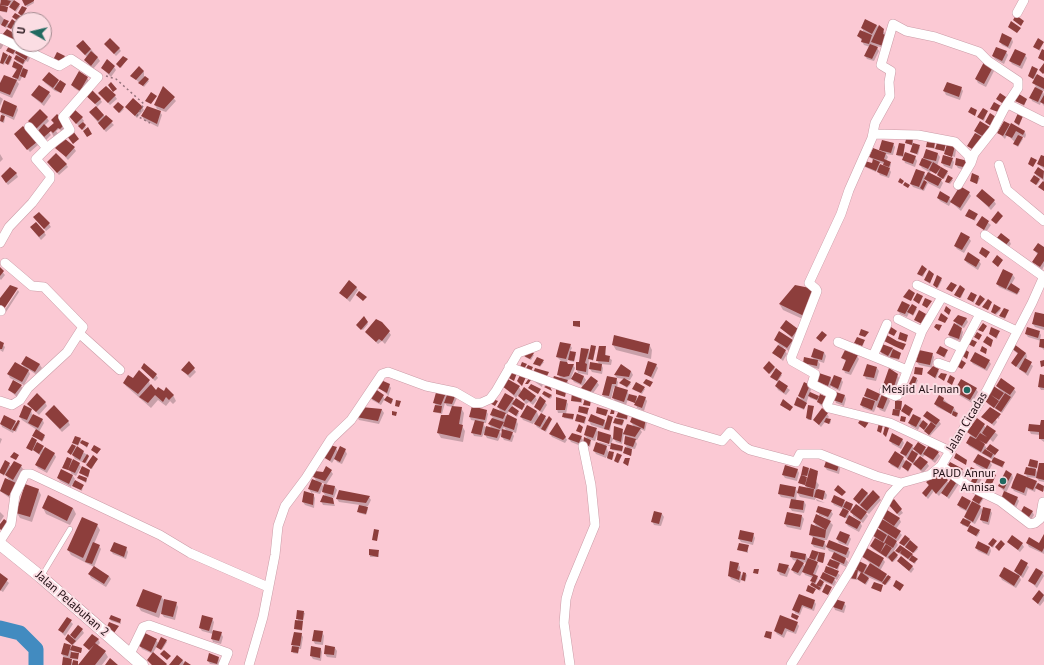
<!DOCTYPE html>
<style>
body{margin:0}
#map{position:relative;width:1044px;height:665px;overflow:hidden;background:#fbc9d4;font-family:"PT Sans",sans-serif}
canvas{display:block}
.north{position:absolute;left:12px;top:12px;width:40px;height:40px;box-sizing:border-box;background:#fbdde3;border:1px solid #a38a90;border-radius:50%;rotate:278deg;font-size:11px;font-weight:700;line-height:16px;text-align:center;color:#1f0e13}
.north::after{content:'';display:block;margin:auto;width:14px;height:18px;background:#206960;clip-path:polygon(50% 0,100% 100%,50% 72%,0 100%)}
</style>
<div id="map">
<canvas width="1044" height="665"></canvas>
<div class="north">U</div>
</div>
<script>
const c = document.querySelector('canvas').getContext('2d');
c.lineJoin = 'round';
function paint(path, color) { c.fillStyle = color; c.fill(path, 'evenodd'); }
const toPath = rows => new Path2D(rows.map(r => 'M' + r).join(''));
function strokePath(path, color, width, dash) { c.strokeStyle = color; c.lineWidth = width; c.lineCap = dash ? 'butt' : 'round'; c.setLineDash(dash || []); c.stroke(path); }
function label(font, color, halo, rows, align = 'center') {
  c.font = font + ' "PT Sans",sans-serif'; c.lineWidth = 4; c.setLineDash([]); c.textBaseline = 'middle'; c.strokeStyle = halo; c.fillStyle = color; for (const [text, x, y, turn = 0] of rows) {
    c.save(); c.translate(x, y); c.rotate((+turn || 0) * Math.PI / 180); c.textAlign = isNaN(turn) ? turn : align; if (halo) c.strokeText(text, 0, 0); c.fillText(text, 0, 0); c.restore();
  }
}
const shadow = toPath([
 [0,0,13,0,20,6,16,12,10,5,6,6,7,13,1,11,3,7],
 [33,0,34,3,27,7,24,1],
 [26,9,23,17,20,15,19,13],
 [0,15,10,25,16,22,14,28,19,32,17,36,20,38,20,44,41,44,37,48,33,45,36,50,34,55,5,38,16,35,8,25,6,28,1,24,0,25],
 [876,25,885,33,885,48,876,46,879,51,874,61,867,59,865,56,870,47,864,45,859,36,864,33,862,28],
 [1012,39,1013,42,1010,49,1002,45,1000,42],
 [0,41,4,44,1,49,0,49],
 [1043,42,1040,51,1034,47],
 [105,44,119,48,121,51,116,56],
 [10,46,28,55,30,58,28,62,26,61,23,65,16,61,17,55,15,52,14,55,7,51],
 [77,47,91,49,98,58,100,61,93,69,87,63,85,60,87,57],
 [1006,52,1008,55,1004,64,995,59,993,56],
 [3,54,12,59,9,65,5,62,4,65,0,63],
 [1025,55,1027,58,1022,69,1012,64,1010,61],
 [127,59,121,68,118,65],
 [13,67,23,67,28,72,25,78,22,77,20,81,16,80,19,84,12,98,0,93,0,85,16,81,14,77,17,71],
 [114,67,116,70,111,77,102,68],
 [139,68,144,72,144,76,149,81,144,87,132,76],
 [992,68,994,71,986,87,978,83,976,79],
 [1037,70,1036,75,1044,79,1044,91,1041,90,1044,94,1044,106,1041,102,1040,105,1032,101,1031,98,1036,87,1034,83,1035,80,1029,76],
 [49,73,59,83,66,84,61,93,55,91,45,83,43,80],
 [87,78,89,81,82,93,74,88,72,85],
 [164,88,176,101,166,112,157,109,155,105],
 [961,88,963,91,960,100,946,95,944,91],
 [49,93,51,96,44,106,32,96],
 [86,94,100,99,102,102,96,108,114,125,106,132,90,113,97,106],
 [102,96,115,96,117,99,110,105],
 [0,97,3,99,0,106],
 [1027,99,1024,106,1016,101],
 [118,103,124,109,120,113,115,109],
 [17,107,18,110,14,120,4,115,5,118,4,123,1,122,0,116,1,118,2,115,1,112],
 [126,107,142,107,144,110,137,118],
 [160,112,162,115,158,127,144,120,142,116],
 [987,112,984,121,979,118],
 [69,116,82,118,84,121,82,123,86,127,83,130],
 [1023,116,1019,126,1015,123,1015,122],
 [47,118,49,121,44,126,51,135,46,140,32,124],
 [52,120,67,127,62,132,59,129,56,131,60,136,54,137,50,130,54,124],
 [980,122,986,140,976,153,968,146,978,136,975,131],
 [1009,125,1010,127,1025,132,1026,135,1025,138,1020,135,1023,139,1018,147,1015,145,1015,142,1007,135,1005,139,999,133],
 [17,137,36,142,38,145,30,152],
 [913,139,913,144,920,147,918,155,911,152,913,146,906,143],
 [893,144,895,147,893,155,886,154,888,157,886,161,891,164,890,168,888,167,891,172,889,178,880,175,877,170,876,172,865,167,865,166,872,165,874,161,870,157,882,152,881,149],
 [880,163,884,164,886,168,879,165],
 [934,144,935,149,927,147],
 [905,145,903,157,898,156,897,155],
 [945,145,945,151,954,147,956,150,955,157,946,154,946,156,954,158,952,159,954,162,952,169,944,166,942,163,947,157,945,154,946,152,936,149],
 [57,148,74,148,76,151,68,160],
 [0,154,3,159,0,162],
 [938,154,940,157,937,166,948,173,944,179,939,177,943,183,940,189,928,183,925,178,924,181,928,183,924,191,913,187,911,184,924,173,926,177,929,172,922,168,920,165,926,161,924,158],
 [931,171,938,174,941,180,930,173],
 [915,157,917,161,915,167,905,163,904,160],
 [1044,157,1044,169,1038,164],
 [957,160,968,171,958,168,956,165],
 [66,164,68,167,59,175,50,165],
 [1038,168,1044,172,1044,191,1039,187,1044,181,1037,176,1040,181,1037,185,1032,182,1039,180,1035,173],
 [16,173,18,177,8,185,4,180],
 [973,174,980,178,977,184,971,181],
 [949,177,953,180,950,184,946,182],
 [969,193,971,196,961,211,951,202,949,206,940,201,938,198,949,197,951,201],
 [977,196,994,201,996,204,991,210],
 [977,215,975,221,966,216],
 [1002,216,997,224,993,221],
 [34,217,49,224,51,227,46,231],
 [982,218,991,225,986,232,978,225],
 [31,228,44,232,46,235,41,240],
 [969,238,971,241,964,253,957,249,955,246],
 [997,239,1009,240,1011,244,1007,249],
 [1044,248,1044,266,1042,270,1033,262,1038,255,1034,250],
 [965,260,979,261,981,264,978,270,967,263],
 [0,269,5,275,1,280,0,279],
 [926,270,923,277,919,275,918,274],
 [1004,270,1013,275,1015,278,1011,285,1020,291,1017,295,999,287,997,284],
 [933,274,930,284,926,281,925,280],
 [937,277,942,280,938,288,935,286],
 [796,286,807,321,783,310,780,305],
 [356,287,358,290,350,302,340,293],
 [965,289,961,298,956,296],
 [18,290,19,292,6,312,4,311],
 [976,296,974,303,968,299],
 [985,299,980,306,977,305],
 [992,302,988,310,984,308,983,307],
 [995,305,1001,310,996,315,992,312],
 [909,306,911,308,917,309,913,316,909,313,907,317,900,314,898,311],
 [1008,311,1005,319,1000,317,1000,316],
 [1044,315,1044,330,1035,327,1033,324],
 [364,318,368,324,363,330,358,327],
 [966,318,968,322,964,328,959,326,963,332,961,341,950,338,949,335,958,327,955,321],
 [781,328,797,330,799,333,794,340],
 [999,331,997,339,990,334],
 [389,332,391,335,385,344,382,341,378,344,366,333],
 [1039,332,1041,335,1040,340,1044,340,1044,350,1040,346,1041,341,1028,337,1026,334],
 [775,340,792,341,794,344,789,351,783,347,787,354,783,361,774,353,779,344],
 [864,341,863,346,855,343],
 [0,342,5,347,3,352,0,350],
 [649,344,652,350,651,359,616,350,613,345],
 [570,345,572,348,570,352,576,354,574,362,570,361,568,359,567,362,566,362,568,365,573,365,575,368,571,378,575,374,584,377,586,380,583,386,574,382,572,379,567,380,569,384,567,388,558,374,561,361,557,357],
 [596,347,593,361,589,358,588,375,578,373,577,370,579,363,588,350,590,354],
 [605,347,606,356,612,360,611,365,601,364,603,368,602,374,592,372,590,369,599,364,597,360],
 [892,348,901,353,899,360,890,358,882,354,880,351],
 [1012,349,1026,353,1027,357,1025,360,1033,366,1028,376,1012,363,1018,354],
 [947,351,945,358,937,353],
 [528,352,534,355,531,360,525,357],
 [824,352,826,356,824,363,818,361,820,364,819,369,806,366,804,363,814,360,812,356],
 [932,354,934,357,932,367,939,371,936,379,929,374,933,368,919,365,917,362],
 [857,356,859,359,851,375,845,373,844,370,847,362,842,358],
 [26,357,40,365,42,368,37,375,28,369,30,374,24,385,10,378,8,374,25,369,22,364],
 [537,359,544,362,540,367,535,364],
 [971,361,989,361,991,364,987,371,973,364],
 [189,363,196,372,190,378,182,370],
 [769,363,775,369,770,374,765,369],
 [656,365,658,368,653,379,645,373],
 [142,368,156,375,158,378,155,381],
 [877,368,879,371,876,381,866,379,865,376],
 [776,370,782,375,778,381,790,390,786,395,778,390,776,386,778,382,772,378],
 [631,371,633,375,630,380,625,379,631,384,627,388,620,383,624,379,617,378,615,375],
 [820,374,831,378,832,381,841,379,843,382,840,391,833,388,831,386,830,388,819,384,817,381],
 [897,375,899,378,894,393,886,388,884,385],
 [1044,376,1044,390,1041,390,1039,387],
 [913,378,918,380,915,387,910,384],
 [133,379,149,381,150,385,156,391,173,395,176,401,173,404,170,401,166,406,158,400,151,408,126,386,124,383],
 [616,379,618,382,617,388,627,391,629,395,637,397,638,399,645,398,647,401,644,411,637,408,636,404,628,399,626,405,615,401,613,398,616,387,614,387,611,399,605,398,603,395],
 [535,380,543,383,542,387,535,382],
 [597,382,599,385,591,396,584,392],
 [637,383,645,389,642,394,634,390],
 [804,383,811,389,810,393,818,397,827,408,820,405,818,401,810,398,809,395,804,410,796,406,795,405,802,401,799,396],
 [389,385,391,388,388,397,393,401,391,404,384,400,381,405,372,400,370,397,383,396,385,400,388,395,378,387],
 [21,386,23,389,17,397,9,390],
 [503,386,519,387,522,392,535,396,537,400,533,405,529,402,526,404,518,395,516,398],
 [997,386,1014,389,1016,392,1002,413,988,404,986,401,989,393,1001,392],
 [976,389,978,392,972,403,957,394,955,391],
 [544,392,552,396,552,397,550,399,544,396],
 [445,393,447,397,448,393,457,398,453,407,461,408,464,413,462,426,465,431,463,442,441,438,438,433,453,407,447,406,445,403,442,414,434,412,437,407,434,402],
 [879,394,882,399,888,397,890,401,885,412,880,410,877,405,874,412,863,408,861,405,867,399,865,396],
 [845,396,846,399,844,406,836,403,835,400],
 [582,398,582,403,572,401],
 [513,399,515,402,516,399,525,406,522,410,513,405,511,407,519,413,517,417,509,411,507,414,504,413,507,418,516,420,518,424,516,433,511,431,514,436,512,442,504,440,501,435,498,441,487,438,484,433,482,437,474,436,472,432,476,421,471,420,470,417,486,411,488,414,486,423,483,423,485,427,492,429,489,424,493,418,491,415,501,412,498,407],
 [504,427,507,432,502,431],
 [499,430,503,432,502,436],
 [943,399,954,408,958,415,957,417,937,407,935,404],
 [566,401,568,404,566,414,573,415,573,420,564,418,564,413,558,413,557,409],
 [896,401,902,403,899,417,893,415],
 [45,402,47,406,39,415,28,404],
 [545,402,547,405,542,413,535,407],
 [528,406,537,412,539,417,545,417,547,420,552,419,546,432,537,427,534,422,533,424,523,420,521,417],
 [813,407,812,420,808,420,807,418],
 [361,408,382,410,384,413,379,424,359,420,357,417],
 [31,409,32,415,42,419,44,423,39,432,45,437,42,442,34,436,37,430,22,420,20,417],
 [588,409,588,415,579,412],
 [912,409,910,417,902,411],
 [628,414,627,420,623,419,624,422,622,426,615,424,619,420,618,417],
 [827,414,829,417,827,419,831,421,830,424,825,422,821,427,814,420],
 [1000,414,999,419,994,416,997,422,994,426,983,417],
 [634,415,647,422,645,431,640,429,642,432,637,440,635,440,637,444,635,449,630,448,632,451,631,456,624,453,628,449,625,444,626,437,624,434,622,444,616,442,614,439,622,430,624,434,634,427,631,422],
 [924,416,939,421,941,424,930,436,920,426,918,430,911,426,909,423,920,418,923,423,929,426,931,423],
 [48,417,68,421,70,425,62,432],
 [586,417,585,424,576,421],
 [612,418,610,431,591,425,589,421,604,420,607,425],
 [1044,421,1044,442,1040,439,1040,435,1031,434,1029,430,1041,426],
 [15,422,17,424,19,422,20,423,16,432,14,431,13,433,2,427,1,424],
 [557,424,567,440,565,443,552,437,550,434],
 [984,425,986,429,988,426,998,435,993,442,990,439,987,444,983,442,987,449,998,450,993,458,1004,463,1003,468,992,463,993,460,969,446,967,443,971,436,968,432],
 [987,448,992,453,991,454,985,451],
 [596,429,598,432,595,441,589,439,591,443,590,447,585,445,588,440,585,435],
 [599,433,611,436,613,439,611,444,599,440,599,441,598,440],
 [581,437,583,440,581,446,571,442,569,439],
 [0,438,2,439,0,444],
 [32,439,45,450,54,453,56,457,47,473,38,468,36,465,41,456,33,450,32,451,28,449],
 [80,439,82,442,88,444,87,448,80,442,78,446,74,444,73,443],
 [902,439,904,443,901,449,892,444,890,440],
 [599,442,613,446,623,447,622,452,612,450,612,447,606,445,608,452,614,455,612,460,608,459,606,456,606,458,596,454,594,451,601,445],
 [918,443,927,450,938,453,940,456,935,463,925,455,923,457,918,454,915,460,927,463,929,466,923,473,901,453,912,445,914,449],
 [914,449,915,451,917,454,912,451],
 [75,447,89,456,86,464,83,460,82,462,75,459,72,454,69,453,68,452],
 [336,448,338,452,345,450,347,454,342,464,337,462,335,458,332,463,325,457],
 [895,453,903,458,906,463,912,465,908,472,902,466,900,470,891,465,889,462],
 [621,456,619,463,616,462,615,461],
 [97,459,92,469,88,467,87,465],
 [71,460,73,462,79,463,81,467,76,476,71,473,75,479,74,481,83,485,82,491,74,487,72,484,71,487,60,481,58,478,73,476,69,469,68,470,64,468],
 [975,462,990,462,992,465,988,472,976,465],
 [1038,462,1037,469,1035,468,1038,474,1044,464,1044,482,1039,481,1037,478,1027,477,1026,474,1031,469,1029,465],
 [9,464,11,467,21,466,23,469,15,484,11,499,0,491,6,479,10,481,5,474,4,476,0,472],
 [839,465,840,469,839,474,827,470,825,467],
 [948,467,962,470,964,473,960,478],
 [972,468,981,473,983,476,977,488,973,486,974,478,969,473],
 [797,469,799,473,797,481,785,478,783,475],
 [808,469,810,472,818,473,816,481,819,485,817,490,825,492,827,495,826,499,816,497,816,499,825,503,817,501,815,498,815,500,800,497,797,492,796,500,804,501,806,505,804,513,792,511,790,508,792,499,781,497,779,494,795,488,798,493,808,489,806,486,799,483,804,478,802,474],
 [807,475,809,478,808,481,805,476],
 [90,471,88,478,80,473],
 [331,471,333,474,326,485,335,487,337,490,334,498,332,497,335,506,323,505,321,501,326,497,322,490,320,494,312,492,315,498,314,508,305,505,303,502,312,494,309,489,317,482,314,477],
 [320,482,325,484,324,488,322,484],
 [1012,474,1013,478,1006,493,1017,498,1019,501,1016,508,1002,499,1005,492,999,486],
 [78,478,86,479,87,480,86,483],
 [953,478,959,484,949,499,942,492,939,496,934,491,928,499,923,493,929,487,927,483,947,481,949,484],
 [1036,482,1044,487,1044,491,1036,488,1035,492,1028,489,1026,496,1014,491,1012,488],
 [38,489,41,495,32,522,20,518,17,513],
 [867,493,869,496,879,497,881,500,869,514,864,510,868,516,863,523,853,516,852,512,847,509,849,513,848,516,860,522,862,526,859,532,848,526,846,523,848,519,840,515,843,509,834,505,832,502,835,496,846,503,853,504,851,511,864,510,854,499],
 [977,493,984,498,979,506,983,510,975,524,969,521,970,525,980,532,977,537,969,532,970,528,962,525,962,523,968,522,965,517,968,512,960,508,958,505,970,502,971,505,976,504,973,500],
 [369,497,371,500,368,506,366,506,368,509,366,515,359,513,360,505,339,502,337,499],
 [889,504,901,510,903,513,899,516],
 [43,508,73,508,76,514,70,525,46,514],
 [990,510,992,513,989,525,983,523,981,520],
 [818,511,831,511,833,514,829,521,833,525,827,540,823,540,827,547,848,549,850,552,848,558,844,557,848,562,846,567,840,564,838,570,834,568,833,570,840,575,837,580,834,578,836,582,834,586,823,581,821,578,827,575,825,572,830,569,828,565,835,562,832,558,835,553,829,551,826,546,825,550,814,547,812,544,814,538,810,535,816,526,814,522,827,518,819,515],
 [1032,511,1034,515,1029,523,1022,519],
 [0,512,4,516,0,522],
 [655,512,662,514,664,517,661,526,654,525,652,521],
 [802,516,804,519,801,530,787,527,785,524],
 [883,518,899,518,901,522,896,529,902,535,898,541,895,540,898,545,893,552,898,557,893,562,873,549,871,546,876,539,873,535,882,533,878,527,885,523],
 [97,525,100,530,94,544,99,546,101,549,94,567,109,576,111,579,106,587,91,578,89,574,94,567,71,555,68,550],
 [753,534,755,538,753,545,741,542,739,539],
 [849,536,851,539,848,546,839,543,837,539],
 [1044,536,1044,554,1029,547,1027,543,1029,539,1040,544],
 [909,539,918,549,914,553,901,544],
 [996,542,993,548,990,545],
 [1008,542,1022,544,1024,547,1020,552],
 [748,546,748,553,738,550],
 [900,546,917,559,915,564,897,552],
 [990,547,991,551,989,556,978,551,976,548],
 [126,548,128,552,126,559,113,554,111,551],
 [370,550,378,551,379,557,370,557],
 [818,553,819,555,825,555,823,563,818,562,817,559,816,562,819,566,815,576,818,578,815,585,817,586,820,581,824,584,820,591,812,586,813,578,805,575,803,571,800,576,794,573,792,570,797,561,793,560,791,557,806,555,808,559,812,560,810,558],
 [802,562,807,563,805,567],
 [862,556,883,559,885,562,880,571,891,579,886,585,868,577,869,580,866,585,858,580,861,573,858,572,857,580,851,579,857,571,855,568,867,566,868,568,871,564],
 [1021,560,1029,567,1023,578,1019,575,1021,580,1016,588,1002,580,1000,576,1018,576,1015,571],
 [898,561,912,566,914,569,911,573],
 [738,564,740,567,739,572,743,577,746,574,747,575,745,582,741,579,740,583,731,579,729,575],
 [788,566,790,569,787,577,780,575,778,571],
 [1042,572,1044,576,1037,588,1030,581],
 [0,575,9,583,3,592,0,590],
 [1040,591,1044,595,1044,601,1040,606,1033,599],
 [799,595,814,601,816,604,814,611,803,607,800,615,795,613,794,610],
 [161,596,165,602,176,603,178,607,175,620,164,617,161,612,159,618,141,611,138,606],
 [844,603,846,606,844,613,835,610,834,607],
 [298,611,305,613,303,621,302,621,302,631,295,629,295,621,298,622],
 [67,618,73,624,65,636,59,630],
 [110,619,120,620,121,624,111,621],
 [212,619,214,622,212,631,221,633,223,637,221,644,213,642,212,639,213,634,202,631,200,628],
 [797,623,799,626,796,634,787,631,784,638,777,634,775,631],
 [82,630,84,633,73,645,66,640,74,640,71,635],
 [322,632,324,636,323,645,315,644,313,640],
 [301,634,303,637,301,649,299,649,298,654,293,653,294,648,292,644],
 [98,639,100,643,97,646,105,652,108,657,102,665,80,665,90,651,85,645],
 [156,640,159,644,166,640,167,642,162,650,157,646,153,653,167,665,152,665,148,660,153,654,142,649,140,646],
 [70,646,72,648,82,650,81,653,72,651,71,653,78,654,78,660,72,659,70,656,70,660,73,663,78,662,78,665,63,665,64,658,62,654],
 [335,648,337,651,336,658,327,657,325,654],
 [321,649,322,652,321,661,313,659,311,656],
 [219,658,220,661,219,665,210,664,208,661],
 [183,660,184,664,189,665,170,665]
]);
const river = toPath([
 [0,628,20,633,36,649,36,665]
]);
const building = toPath([
 [1,0,7,0,11,1,8,6,0,5],
 [14,0,20,4,15,11,9,7],
 [22,0,34,0,34,1,25,6],
 [0,5,8,7,7,12,0,11],
 [22,6,27,8,22,16,18,13],
 [15,13,22,17,18,21,12,17],
 [27,15,32,19,22,20],
 [1016,15,1024,21,1021,26,1013,20],
 [4,19,9,21,5,27,1,25],
 [12,19,16,22,11,29,7,27],
 [865,19,877,25,872,34,861,28],
 [1011,21,1021,28,1017,33,1008,27],
 [879,25,884,29,883,34,888,36,883,46,871,42],
 [14,27,19,30,17,34,12,31],
 [7,29,20,37,20,44,32,44,35,46,32,53,2,35],
 [860,30,872,35,869,44,861,42,862,39,857,36],
 [1002,33,1012,38,1008,47,999,42],
 [110,38,120,48,114,54,104,44],
 [1038,38,1044,42,1039,50,1033,47],
 [83,40,91,49,85,55,76,46],
 [10,44,17,48,13,54,6,51],
 [870,44,878,47,872,59,864,56],
 [996,47,1007,51,1002,61,992,56],
 [18,48,29,54,26,60,15,53],
 [1015,49,1026,54,1020,66,1009,61],
 [1042,49,1044,50,1044,61,1038,58],
 [91,51,98,57,91,66,84,60],
 [3,52,8,55,3,64,0,63],
 [57,52,65,56,60,64,53,60],
 [9,55,12,57,8,65,5,63],
 [16,55,25,60,23,64,14,59],
 [123,56,128,59,120,68,116,64],
 [107,59,115,66,109,74,101,68],
 [14,61,23,66,18,79,12,77,17,69,12,67],
 [984,62,993,67,984,84,975,79],
 [1044,63,1044,73,1043,74,1039,70],
 [139,66,144,71,136,80,130,76],
 [1032,66,1038,69,1033,79,1028,76],
 [23,68,28,70,25,78,20,76],
 [79,71,88,77,80,91,71,85],
 [49,72,59,80,53,88,42,80],
 [1037,74,1044,78,1044,89,1032,83],
 [4,75,17,80,10,95,0,91,0,83],
 [145,76,149,79,143,86,138,83],
 [60,80,66,84,61,93,54,89],
 [111,82,117,89,113,92,108,85],
 [947,82,962,87,959,97,943,91],
 [39,85,50,92,42,103,31,95],
 [106,86,116,95,108,103,98,93],
 [163,86,175,97,164,109,154,105],
 [1035,87,1043,91,1038,102,1029,98],
 [90,88,101,99,95,104,84,94],
 [151,92,157,96,151,104,145,101],
 [1000,93,1009,99,1005,105,996,99],
 [1019,94,1027,99,1024,105,1015,101],
 [1044,95,1044,104,1040,102],
 [133,98,143,107,135,116,125,107],
 [4,100,17,106,13,117,0,112],
 [118,102,124,107,119,113,113,107],
 [994,102,1001,106,998,112,990,109],
 [96,106,104,115,98,121,89,112],
 [147,106,161,111,157,124,141,116],
 [971,107,977,110,975,116,968,112],
 [983,108,988,111,983,120,977,117],
 [40,109,48,117,36,129,28,121],
 [74,109,83,117,76,124,68,115],
 [990,113,996,117,991,126,985,122],
 [1018,113,1023,116,1019,125,1014,122],
 [57,114,66,123,60,129,58,128,53,133,51,131,44,137,38,131,44,124,48,128,54,123,51,120],
 [1,115,5,116,3,122,0,121],
 [106,115,113,121,104,130,98,123],
 [980,121,990,127,984,137,974,131],
 [1004,121,1010,124,1003,136,997,133],
 [83,122,86,125,82,130,78,126],
 [1011,123,1025,131,1023,135,1016,131,1012,138,1005,135],
 [23,126,37,142,27,150,14,134],
 [88,127,92,134,87,137,83,131],
 [73,131,79,139,73,144,67,136],
 [975,133,982,137,974,150,967,146],
 [1018,135,1023,137,1018,146,1013,144],
 [907,136,913,138,912,145,905,143],
 [64,138,75,147,66,157,55,148],
 [882,140,894,143,891,153,879,150],
 [927,142,935,143,934,148,926,147],
 [899,143,905,144,903,156,896,155],
 [913,143,920,145,917,154,910,152],
 [937,143,946,144,944,151,935,149],
 [947,144,955,146,952,157,944,154],
 [873,148,886,153,884,159,891,162,889,167,883,165,884,162,869,157],
 [926,149,938,153,936,161,923,158],
 [905,152,916,156,913,164,902,160],
 [56,153,67,164,57,173,47,162],
 [943,155,953,158,950,166,941,163],
 [1041,155,1044,156,1044,167,1037,164],
 [1031,157,1037,160,1033,167,1028,164],
 [922,158,932,162,928,169,919,165],
 [956,158,968,161,967,168,955,165],
 [873,159,880,162,876,171,864,166,865,161,872,163],
 [933,162,941,167,936,174,929,170],
 [880,164,890,168,887,176,877,172],
 [10,167,17,173,6,183,1,176],
 [941,167,948,171,943,179,937,175],
 [1038,167,1044,171,1043,179,1034,173],
 [916,169,925,172,919,187,910,184],
 [928,172,942,179,938,186,924,179],
 [972,173,979,176,977,184,970,181],
 [948,175,953,178,949,183,945,182],
 [1034,175,1040,179,1036,185,1030,181],
 [900,178,904,181,902,184,898,182],
 [924,180,927,182,923,190,920,188],
 [1043,181,1044,182,1044,191,1038,187],
 [905,182,910,185,908,188,903,185],
 [960,186,970,192,960,208,950,202],
 [982,189,995,200,989,207,976,196],
 [940,191,950,197,947,203,937,198],
 [969,209,978,214,974,220,965,216],
 [998,211,1003,216,996,224,991,220],
 [39,212,50,223,44,229,33,217],
 [982,216,989,221,984,230,976,225],
 [36,222,45,232,39,237,30,227],
 [961,232,970,237,962,250,954,246],
 [1001,233,1010,240,1005,246,996,239],
 [1038,243,1044,247,1044,261,1040,267,1032,262,1038,253,1033,250],
 [982,247,990,252,986,258,979,253],
 [968,252,980,260,976,267,964,260],
 [997,255,1003,260,998,267,992,262],
 [922,265,927,269,922,276,917,274],
 [0,267,4,271,0,276],
 [1003,269,1013,274,1006,289,996,284],
 [929,270,934,274,930,283,924,280],
 [937,275,942,278,937,288,933,285],
 [349,280,357,287,347,299,339,293],
 [951,282,957,285,952,292,946,289],
 [1011,283,1020,289,1017,294,1007,289],
 [10,285,18,288,4,309,0,306,0,298],
 [795,285,815,289,804,316,779,304],
 [960,285,965,289,960,298,954,295],
 [909,289,915,293,911,301,903,297],
 [359,291,367,297,363,301,356,295],
 [971,292,977,295,973,302,967,299],
 [917,293,923,296,919,304,913,300],
 [980,295,985,299,979,306,975,304],
 [925,298,932,301,927,308,922,305],
 [988,299,992,302,988,310,982,307],
 [902,301,910,305,905,314,897,311],
 [912,304,917,307,913,315,907,312],
 [994,304,1001,308,995,314,991,312],
 [946,306,951,310,949,315,944,311],
 [1004,308,1009,310,1005,318,999,316],
 [919,310,926,314,922,324,914,320],
 [1035,312,1044,314,1044,327,1032,324],
 [941,313,948,318,945,323,938,320],
 [958,315,967,318,962,326,953,321],
 [364,316,368,322,361,330,356,325],
 [376,319,382,322,390,331,382,341,379,339,376,342,365,332],
 [786,320,798,329,792,337,780,328],
 [573,321,580,321,580,327,573,326],
 [954,323,962,328,959,339,948,335],
 [983,323,987,326,983,332,978,330],
 [936,324,942,325,939,331,934,327],
 [891,327,897,331,894,336,888,333],
 [991,327,1000,331,996,338,989,334],
 [1027,327,1040,331,1038,338,1025,334],
 [861,329,869,332,865,337,859,335],
 [779,331,793,340,787,348,774,340],
 [822,331,827,335,821,342,816,338],
 [900,332,908,335,906,342,898,339],
 [977,332,982,335,979,340,974,337],
 [885,334,897,341,906,344,903,350,894,346,882,340],
 [614,335,650,344,648,354,612,345],
 [987,336,993,340,991,347,983,342],
 [857,337,865,340,862,346,854,343],
 [971,339,977,342,974,347,968,344],
 [1040,339,1044,339,1044,348,1039,347],
 [0,341,4,343,2,349,0,349],
 [560,342,571,344,566,359,556,357],
 [882,344,893,348,888,356,879,351],
 [1014,344,1026,353,1016,367,1011,363,1018,353,1011,348],
 [591,345,596,346,593,360,588,359],
 [778,345,786,350,781,359,772,353],
 [599,346,606,346,605,355,610,356,609,362,596,361],
 [940,346,948,350,944,357,936,353],
 [982,346,987,349,986,354,980,351],
 [581,348,589,349,585,363,587,364,586,372,576,370,576,362,579,362],
 [814,348,824,352,822,360,811,357],
 [893,349,901,353,899,359,890,357],
 [964,349,969,352,967,359,961,355],
 [845,350,858,355,849,372,842,370,846,360,841,358],
 [919,350,933,353,930,365,916,362],
 [527,351,534,353,530,359,524,356],
 [570,351,576,352,574,361,568,360],
 [975,352,990,360,985,369,970,361],
 [26,356,40,364,35,372,21,364],
 [537,357,544,360,540,366,533,364],
 [804,357,818,360,817,366,803,363],
 [1025,358,1032,362,1026,373,1019,369],
 [960,359,966,363,962,369,956,366],
 [1044,360,1044,366,1041,367,1040,361],
 [189,361,195,368,188,375,181,370],
 [560,361,567,362,568,364,574,364,569,376,564,377,557,375],
 [648,361,657,364,651,377,644,374],
 [769,361,775,367,769,374,763,368],
 [15,362,29,370,22,382,7,374],
 [522,362,527,364,524,369,520,367],
 [590,362,602,364,601,371,589,369],
 [144,363,157,374,153,379,141,368],
 [621,364,631,371,629,377,614,375],
 [867,364,877,367,874,378,863,376],
 [528,365,533,367,530,373,525,370],
 [933,366,939,369,935,378,927,373],
 [915,367,923,368,922,375,914,374],
 [535,368,549,372,546,378,533,373],
 [776,368,782,373,777,381,770,377],
 [889,368,898,374,893,390,883,385],
 [139,370,150,380,138,394,123,383,128,375,133,378],
 [511,371,517,373,514,381,507,377],
 [575,372,584,376,581,384,571,379],
 [819,373,831,377,828,386,816,381],
 [941,373,947,374,944,381,938,377],
 [1040,374,1044,375,1044,388,1038,387],
 [520,375,526,377,522,386,517,381],
 [834,375,842,378,838,389,830,385],
 [950,375,955,378,952,385,947,382],
 [554,376,568,380,565,385,552,381],
 [591,376,598,381,589,394,581,388],
 [607,376,617,378,616,384,612,384,609,396,602,395],
 [913,376,917,378,914,386,909,384],
 [506,378,520,386,514,395,502,386],
 [529,378,531,380,528,384,525,384],
 [624,378,631,382,627,387,619,383],
 [1001,378,1015,388,1010,395,996,386],
 [646,379,653,382,650,387,643,383],
 [961,379,977,388,970,400,954,391],
 [13,380,22,385,15,394,8,390],
 [381,380,390,384,387,393,376,387],
 [779,380,788,386,784,393,775,386],
 [636,382,645,387,641,393,632,389],
 [804,382,810,385,804,399,798,396],
 [151,384,156,390,158,387,164,391,166,387,174,395,169,400,166,397,163,402,155,395,148,403,139,397],
 [531,384,541,389,538,394,528,388],
 [549,384,552,391,544,387],
 [992,385,1004,393,999,400,991,395,999,401,994,408,985,401],
 [615,386,628,390,624,402,612,398],
 [524,387,536,396,531,402,526,399,524,401,518,396],
 [374,388,384,395,379,403,369,397],
 [867,388,880,394,877,401,864,396],
 [437,389,446,393,441,405,433,403],
 [556,389,566,392,565,397,556,394],
 [544,391,552,395,549,398,542,394],
 [448,392,456,394,452,404,444,403],
 [810,392,819,396,817,400,808,396],
 [836,392,845,395,842,403,833,400],
 [37,393,46,402,36,412,27,404],
 [505,393,514,398,505,411,497,407],
 [572,393,582,396,581,402,571,401],
 [1005,393,1011,397,1001,412,995,408],
 [629,394,637,396,635,403,627,400],
 [820,394,829,398,825,406,817,402],
 [882,394,888,397,883,409,877,407],
 [639,395,646,397,642,408,634,405],
 [939,395,944,398,943,401,954,407,951,414,934,404],
 [387,396,393,399,391,404,384,400],
 [540,396,546,401,540,411,534,407],
 [556,397,567,400,565,410,556,410],
 [797,397,807,403,804,409,794,405],
 [863,397,875,401,872,410,860,405],
 [516,398,525,404,522,410,512,404],
 [585,398,591,400,590,406,583,405],
 [493,399,498,401,495,406,488,402],
 [783,399,793,407,790,411,780,405],
 [396,400,401,401,399,407,395,406],
 [895,400,902,401,901,410,895,409],
 [905,404,913,409,909,416,901,411],
 [24,405,32,409,27,420,19,417],
 [54,405,69,421,60,429,45,414],
 [435,405,442,406,441,413,433,412],
 [527,405,537,411,531,421,520,417],
 [808,405,814,406,811,420,806,418],
 [452,406,462,407,459,424,463,425,460,438,437,433,441,415,449,415],
 [472,406,487,410,485,420,469,417],
 [512,406,519,411,516,416,508,411],
 [579,406,589,408,587,414,578,412],
 [361,407,382,409,378,421,356,417],
 [597,407,608,410,606,416,596,413],
 [612,407,615,408,614,414,610,414],
 [990,407,1001,414,992,424,981,417],
 [493,408,506,413,503,419,490,415],
 [822,408,828,413,819,425,813,420],
 [893,409,900,410,899,416,892,415],
 [619,410,628,412,627,419,616,417],
 [392,411,397,412,396,416,392,415],
 [927,411,940,420,936,425,923,416],
 [953,411,958,413,956,417,952,415],
 [541,413,546,416,540,427,534,424],
 [563,413,574,414,573,419,562,417],
 [33,414,43,419,38,428,28,423],
 [507,414,517,419,514,430,503,426],
 [577,414,586,417,584,423,575,421],
 [591,414,605,420,603,426,588,421],
 [633,414,646,418,644,429,630,422],
 [913,414,921,418,916,427,908,423],
 [4,415,16,421,11,430,0,424],
 [608,415,613,417,609,430,604,429],
 [549,416,552,419,545,431,541,429],
 [863,416,871,419,865,428,858,423],
 [901,416,906,417,905,422,900,421],
 [492,418,504,422,500,429,488,424],
 [615,418,624,420,622,425,613,423],
 [826,418,831,419,829,424,824,422],
 [977,418,985,424,976,438,967,432],
 [18,420,20,421,15,431,12,430],
 [475,420,484,422,481,435,471,433],
 [923,420,928,424,924,430,919,426],
 [1041,420,1044,420,1044,439,1039,439,1039,432,1028,431,1029,424,1040,425],
 [557,422,566,437,563,440,549,434],
 [931,422,936,426,929,435,924,431],
 [879,423,883,425,881,433,877,431],
 [579,424,583,427,581,433,576,431],
 [627,424,641,428,635,437,623,434],
 [587,425,597,428,593,438,584,435],
 [987,425,996,431,986,444,979,440,985,444,981,452,966,443,970,436,976,439,980,433,987,437,982,433],
 [486,426,500,430,497,438,484,435],
 [614,426,623,429,621,442,613,439],
 [885,426,889,428,886,437,883,434],
 [36,429,45,435,42,441,32,436],
 [502,429,513,432,510,440,501,437],
 [598,431,611,435,609,444,597,440],
 [572,433,582,436,579,443,568,439],
 [892,433,903,439,899,446,889,441],
 [75,436,81,438,78,445,72,443],
 [625,436,636,439,633,447,624,444],
 [32,437,37,440,32,451,26,448],
 [584,437,591,440,589,446,583,444],
 [82,440,89,443,87,447,80,443],
 [907,441,913,445,906,456,900,453],
 [37,442,44,446,39,454,33,450],
 [596,442,607,446,604,455,593,451],
 [918,442,926,447,921,455,913,449],
 [611,443,623,446,622,451,610,449],
 [72,444,76,446,71,455,67,452],
 [990,444,999,450,995,455,986,449],
 [94,445,101,449,97,454,91,450],
 [330,445,337,447,330,461,323,457],
 [929,445,939,452,933,460,923,454],
 [77,446,84,451,80,460,72,455],
 [340,446,346,449,340,462,334,459],
 [45,447,55,453,45,470,35,465],
 [625,447,632,449,631,456,623,453],
 [985,449,993,454,991,458,982,453],
 [912,450,918,454,913,463,907,459],
 [609,451,614,452,612,460,607,458],
 [895,451,904,457,898,468,888,462],
 [14,452,19,455,16,460,10,457],
 [617,453,622,455,618,463,614,461],
 [956,453,967,460,966,465,954,458],
 [87,454,89,456,85,463,82,462],
 [978,454,991,461,987,469,973,462],
 [93,455,98,459,91,469,86,465],
 [920,456,928,462,921,470,913,464],
 [67,457,72,459,68,470,62,468],
 [994,457,1005,462,1002,467,991,462],
 [625,458,630,458,628,466,623,463],
 [73,459,80,463,75,473,68,470],
 [1030,459,1038,461,1037,468,1028,466],
 [5,460,10,463,4,475,0,473,0,470],
 [906,460,912,464,908,471,902,467],
 [14,461,22,465,13,480,5,475],
 [826,461,839,465,837,471,824,467],
 [950,462,963,469,958,476,947,467],
 [1039,463,1044,463,1044,480,1036,478],
 [785,465,798,469,795,478,782,475],
 [82,466,90,470,88,477,79,473],
 [326,466,332,470,325,481,313,477,315,471,323,472],
 [803,466,809,468,807,476,801,475],
 [971,467,981,472,975,485,970,483,974,476,968,473],
 [1026,467,1036,469,1035,476,1024,474],
 [810,468,818,471,815,489,805,486],
 [61,469,73,475,69,484,57,478],
 [1006,470,1012,474,1004,489,998,486],
 [990,472,996,475,991,486,985,483],
 [940,473,948,480,936,494,932,489,926,497,922,493,929,485,926,482],
 [1017,473,1037,481,1033,490,1026,487,1024,493,1011,488,1013,482,1022,486,1013,482],
 [79,475,87,478,86,482,77,478],
 [801,475,807,477,805,485,798,483],
 [953,476,958,480,947,497,941,493],
 [5,478,16,483,9,496,0,491],
 [312,479,322,483,318,492,308,489],
 [75,480,84,485,81,490,72,486],
 [1038,483,1044,486,1043,492,1035,488],
 [25,484,39,489,30,517,16,513],
 [324,484,335,486,333,495,322,492],
 [780,484,796,487,794,497,778,494],
 [838,485,846,492,842,496,834,490],
 [799,486,814,489,813,497,797,493],
 [862,488,868,493,859,504,853,499],
 [818,489,825,491,823,500,814,497,816,490],
 [339,490,370,496,366,503,336,499],
 [873,490,880,497,867,511,860,505],
 [304,491,314,494,313,505,302,502],
 [1004,491,1018,497,1014,506,1001,499],
 [977,492,984,496,979,504,972,500],
 [48,495,73,508,67,521,42,508],
 [323,495,333,498,334,504,320,502],
 [834,495,845,500,842,507,831,502],
 [962,496,971,501,966,510,957,505],
 [791,499,804,501,803,510,789,508],
 [894,499,902,509,897,514,888,504],
 [846,501,853,504,850,511,843,507],
 [972,501,981,506,973,522,964,517],
 [856,504,867,512,861,520,850,512],
 [359,505,368,507,366,514,357,512],
 [818,506,832,510,828,517,816,512],
 [1024,506,1033,511,1027,520,1019,515],
 [983,507,991,509,988,522,980,520],
 [843,508,849,511,845,518,839,515],
 [887,510,900,518,894,526,882,518],
 [654,511,662,513,659,524,651,522],
 [787,512,802,515,800,527,784,524],
 [816,514,831,521,826,530,813,522],
 [849,515,861,522,857,529,845,523],
 [82,517,98,524,83,558,67,550],
 [963,518,971,522,968,527,960,523],
 [4,519,8,522,2,531,0,529,0,524],
 [882,519,901,531,896,539,877,527],
 [811,524,826,530,825,538,809,535],
 [970,525,980,530,976,536,967,531],
 [876,528,887,535,883,542,872,535],
 [374,529,379,530,377,541,372,540],
 [740,530,754,533,752,542,738,539],
 [840,531,850,535,846,544,836,539],
 [1044,534,1044,548,1042,552,1026,543,1029,537,1039,543],
 [888,535,897,541,893,548,885,543,880,553,870,546,875,538,884,543],
 [905,535,910,539,904,546,899,543],
 [1012,535,1023,543,1018,550,1007,542],
 [813,537,825,541,823,547,811,544],
 [993,538,997,541,992,547,988,544],
 [829,540,849,548,846,555,826,547],
 [910,540,918,547,913,553,905,547],
 [1001,540,1005,544,999,551,995,547],
 [978,541,990,547,987,554,975,548],
 [93,542,100,545,92,564,85,562],
 [114,542,127,547,124,557,110,551],
 [739,543,749,545,747,552,737,550],
 [886,544,892,548,886,557,880,553],
 [900,545,913,554,908,559,900,553,902,550,899,553,895,551],
 [865,547,884,558,879,567,861,556],
 [369,549,379,550,378,557,369,555],
 [812,550,819,552,815,560,809,558],
 [791,551,806,554,805,560,790,557],
 [894,551,898,555,892,562,888,557],
 [819,552,825,553,823,563,817,561],
 [834,552,846,558,844,564,831,558],
 [912,555,918,559,914,563,909,560],
 [901,556,913,566,909,571,897,561],
 [808,558,818,562,813,574,818,576,815,583,810,581,813,576,802,572],
 [797,559,804,563,798,573,791,570],
 [830,559,840,563,837,569,827,565],
 [1021,559,1028,563,1021,576,1014,571],
 [857,560,867,565,863,573,854,568],
 [730,561,739,563,737,570,741,572,739,580,728,576],
 [779,563,789,565,785,574,777,571],
 [870,563,887,574,882,582,864,573],
 [94,566,109,576,104,584,88,574],
 [826,566,839,571,836,577,824,572],
 [1004,567,1020,576,1014,586,999,576],
 [1036,568,1043,572,1035,585,1028,581],
 [754,569,759,569,758,574,753,573],
 [851,569,858,570,856,579,849,578],
 [743,572,746,573,745,581,741,580],
 [823,572,835,578,832,584,820,578],
 [861,572,869,578,865,584,857,579],
 [0,573,8,579,0,591],
 [888,575,891,577,885,585,882,583],
 [820,579,824,582,821,587,816,585],
 [896,580,904,585,900,591,893,586],
 [812,582,821,588,819,590,810,585],
 [874,582,883,585,881,592,871,588],
 [826,584,832,587,828,595,822,592],
 [808,585,816,589,813,594,806,591],
 [143,589,162,596,156,613,136,606],
 [1039,590,1044,595,1038,604,1032,599],
 [799,594,815,600,812,609,802,605,799,613,792,610],
 [164,599,177,602,173,617,161,614],
 [835,599,845,602,842,610,833,607],
 [297,610,304,611,303,620,296,619],
 [792,613,799,616,797,620,791,617],
 [111,615,121,619,120,623,109,619],
 [202,615,213,618,209,631,199,628],
 [780,615,798,622,794,632,785,628,782,635,774,631],
 [67,617,72,620,63,633,58,630],
 [295,620,303,621,302,630,294,629],
 [109,622,119,626,114,633,106,629],
 [78,625,83,629,75,639,70,635],
 [213,630,222,632,219,641,211,639],
 [314,630,323,631,321,642,312,641],
 [766,631,772,632,771,639,764,637],
 [294,632,302,633,300,646,291,645],
 [145,633,157,639,151,652,139,646],
 [68,634,76,641,72,645,65,639],
 [92,634,99,639,95,643,106,651,95,665,78,665,94,645,89,650,83,645],
 [161,637,167,640,161,650,156,647],
 [64,643,71,645,68,656,61,654],
 [72,645,82,648,81,653,70,650],
 [325,645,335,647,334,655,324,654],
 [292,646,299,647,298,653,291,652],
 [311,646,321,648,320,658,310,656],
 [164,650,171,656,167,660,160,654],
 [71,652,79,653,78,659,70,658],
 [153,652,167,664,166,665,152,665,147,660],
 [209,653,219,657,217,664,207,661],
 [177,655,183,660,179,665,169,665],
 [63,657,72,659,71,665,62,665],
 [110,658,118,665,105,665],
 [73,660,78,661,78,665,72,665],
 [185,661,191,665,183,665]
]);
const path = toPath([
 [106,76,116,79,144,104,137,116,150,123]
]);
const lane = toPath([
 [41,577,70,529]
]);
const street = toPath([
 [1017,13,1024,0],
 [0,38,59,66,71,59,98,77,63,117,70,130,53,143,47,148,29,127],
 [1008,104,1044,122],
 [873,134,918,135,955,142,968,155,971,163],
 [999,165,1007,190,1044,221],
 [985,235,1044,277],
 [0,243,9,227,32,203,50,179,50,175,36,159,47,148],
 [917,285,1017,331],
 [0,310,1,311],
 [898,319,922,331],
 [80,334,120,370],
 [838,342,907,370],
 [949,342,962,348,980,314],
 [873,356,887,324],
 [938,363,952,368,962,348],
 [509,367,673,427,722,441,730,432,745,447,750,450,796,462,800,454,820,454,876,476,901,483],
 [884,391,895,396,898,395,922,331,942,297],
 [0,401,12,405,20,400,28,388,67,352,83,327,44,287,32,286,5,263],
 [950,451,890,423,829,408,827,405,832,394,812,384,815,374,792,361,791,358,817,291,816,289,809,283,841,214,849,190,872,138,875,123,890,96,889,82,891,71,881,65,893,24,906,31,935,37,979,52,988,61,1018,81,1018,88,1004,109,993,130,974,154,971,163,958,185],
 [941,466,967,485,1000,501,1030,524,1035,523,1040,519,1043,502],
 [0,541,11,524,15,495,25,474,31,474,160,535,190,553,268,587],
 [130,654,143,627,149,625,228,653,223,665],
 [249,665,263,617,275,555,278,526,285,506,306,478,331,439,351,420,382,374,388,372,426,386,455,392,474,403,481,403,490,399,496,391,518,353,537,346],
 [570,665,564,623,566,599,570,585,595,525,591,485,583,446],
 [791,665,849,572,890,495,901,483,930,475,941,466,987,390,1032,303,1044,276]
]);
const secondary = toPath([
 [0,544,41,577,142,665]
]);
const markers = [
 [967,390,4,"#206960"],
 [1003,481,4,"#206960"]
];
const poiNames = [
 ["Mesjid Al-Iman",959,390],
 ["PAUD Annur",995,474],
 ["Annisa",995,488]
];
const streetNames = [
 ["Jalan Cicadas",967,422,-59],
 ["Jalan Pelabuhan 2",72,604,41]
];
paint(shadow, '#0003');
strokePath(river, '#428bc0', 15);
paint(building, '#8d3e3c');
strokePath(lane, '#cb9ca7', 5.5);
strokePath(street, '#cb9ca7', 10);
strokePath(secondary, '#cb9ca7', 13);
strokePath(path, '#95727b', 1.5, [2, 3]);
strokePath(lane, '#fff', 4.5);
strokePath(street, '#fff', 9);
strokePath(secondary, '#fff', 12);
for (const [x, y, r, color] of markers) { const dot = new Path2D(); dot.arc(x, y, r, 0, 2 * Math.PI); c.fillStyle = color; c.fill(dot); strokePath(dot, '#fbdde3', 1.5); }
label('12px', '#1f0e13', '#fbdde3', poiNames, 'right');
label('12px', '#1f0e13', '#fbdde3', streetNames);
</script>
